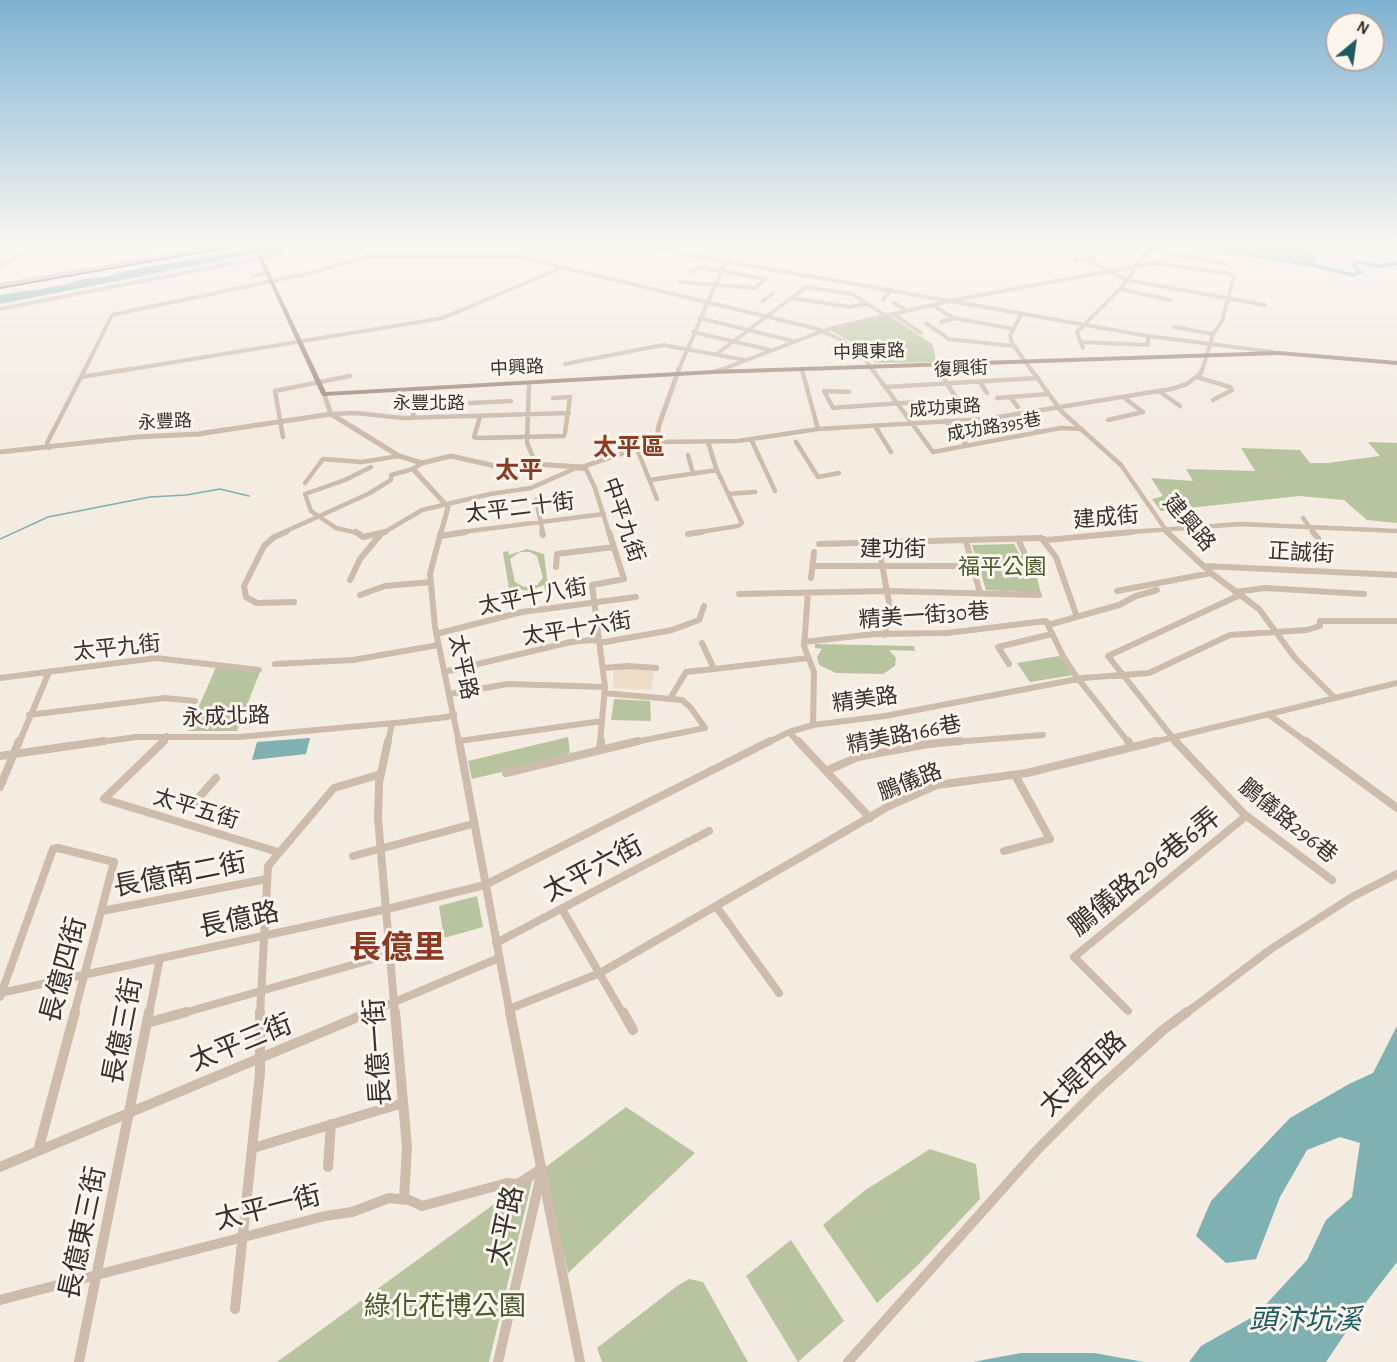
<!DOCTYPE html>
<meta charset="utf-8">
<style>
body{margin:0}
#map{position:relative;width:1397px;height:1362px;overflow:hidden;background:#f4ebe1;font-family:"Alegreya Sans",sans-serif}
canvas{display:block}
.north{position:absolute;left:1325px;top:12px;width:60px;height:60px;box-sizing:border-box;background:#fbf5ee;border:2px solid #aea6a0;border-radius:50%;rotate:29deg;font-size:16px;font-weight:700;line-height:24px;text-align:center;color:#3b302b}
.north::after{content:'';display:block;margin:auto;width:21px;height:27px;background:#1f5a5e;clip-path:polygon(50% 0,100% 100%,50% 72%,0 100%)}
</style>
<div id="map">
<canvas width="1397" height="1362"></canvas>
<div class="north">N</div>
</div>
<script>
const c = document.querySelector('canvas').getContext('2d');
c.lineJoin = 'round';
function paint(path, color) { c.fillStyle = color; c.fill(path, 'evenodd'); }
const toPath = rows => new Path2D(rows.map(r => 'M' + r).join(''));
function strokePath(path, color, width, dash) { c.strokeStyle = color; c.lineWidth = width; c.lineCap = dash ? 'butt' : 'round'; c.setLineDash(dash || []); c.stroke(path); }
function label(font, color, halo, rows, align = 'center') {
  c.font = font + ' "Alegreya Sans","Noto Sans TC",sans-serif'; c.lineWidth = 6; c.setLineDash([]); c.textBaseline = 'middle'; c.strokeStyle = halo; c.fillStyle = color; for (const [text, x, y, turn = 0] of rows) {
    c.save(); c.translate(x, y); c.rotate((+turn || 0) * Math.PI / 180); c.textAlign = isNaN(turn) ? turn : align; if (halo) c.strokeText(text, 0, 0); c.fillText(text, 0, 0); c.restore();
  }
}
const green = toPath([
 [1211,244,1300,244,1316,256,1315,263,1228,249],
 [890,316,932,344,937,362,876,363,858,346,830,330],
 [1368,442,1397,443,1397,523,1367,520,1344,500,1299,496,1161,511,1152,499,1163,496,1151,478,1193,481,1186,469,1255,471,1241,448,1300,450,1310,463,1328,463,1380,456],
 [1014,544,1020,555,1031,556,1041,593,986,590,972,545],
 [527,549,544,554,549,593,546,594,544,585,529,591,517,589,519,600,511,601,503,552,508,551,509,555],
 [520,552,530,552,537,556,543,578,537,585,524,587,515,582,510,559],
 [815,644,914,646,915,651,889,650,896,658,895,666,883,674,836,673,819,665,817,657,822,649,815,648],
 [1059,656,1073,675,1030,682,1017,663],
 [217,665,261,669,237,731,188,731],
 [614,699,650,701,651,721,611,720],
 [568,737,570,753,531,765,472,779,468,761],
 [477,896,483,927,444,938,439,906],
 [626,1107,695,1153,568,1273,543,1169],
 [930,1149,976,1164,980,1199,918,1265,877,1303,823,1225,864,1191],
 [532,1181,489,1362,277,1362,519,1186],
 [791,1240,844,1321,798,1362,746,1276],
 [689,1279,703,1282,748,1362,602,1362,597,1348,677,1286]
]);
const plaza = toPath([
 [614,668,654,671,651,690,613,688]
]);
const water = toPath([
 [281,244,305,244,0,304,0,295,65,285,83,279,107,277,125,271],
 [310,738,306,754,252,760,257,742],
 [1397,1026,1397,1262,1367,1301,1326,1362,1189,1362,1201,1346,1256,1315,1307,1260,1326,1220,1352,1197,1360,1143,1340,1137,1307,1150,1280,1197,1256,1259,1226,1263,1196,1236,1211,1201,1290,1118,1349,1084,1373,1073],
 [1021,1353,1094,1353,1144,1362,973,1362]
]);
const stream = toPath([
 [1254,244,1267,244],
 [1241,253,1251,244],
 [0,539,48,517,150,497,186,495,220,489,249,496]
]);
const river = toPath([
 [1204,244,1212,244,1229,250,1313,263,1353,273,1357,272,1351,264,1356,260,1379,264,1397,262,1397,266,1379,268,1357,264,1363,273,1353,277,1313,267,1228,253,1204,244]
]);
const minorFar4 = toPath([
 [782,244,836,247,898,244],
 [1383,244,1397,250],
 [1151,250,1226,264],
 [265,257,282,253],
 [1085,259,1127,280,1265,305],
 [1075,261,1095,257],
 [0,266,42,244],
 [690,272,701,267,765,279],
 [252,276,268,273],
 [679,282,755,288,765,279],
 [1120,289,1170,300],
 [792,298,850,307,865,304],
 [883,300,890,291],
 [763,301,773,293],
 [894,303,906,310],
 [932,305,954,318,1013,329],
 [0,309,260,258],
 [893,314,921,333],
 [1021,314,1010,336,1012,343,1032,371],
 [699,318,793,341],
 [941,322,954,318],
 [926,323,946,337],
 [1174,327,1213,334],
 [693,332,770,350],
 [948,339,1013,346],
 [1081,342,1148,345,1148,336],
 [1083,348,1077,332,1120,289,1135,269,1134,267,1156,244],
 [718,353,806,287,852,294,885,315],
 [565,364,663,345,745,360],
 [935,365,939,371],
 [84,371,112,315,310,273,367,257,520,257,818,329,843,341,865,359,873,371],
 [120,371,443,318,563,267],
 [718,371,828,329,954,300,1154,263,1227,273,1234,276,1222,321,1213,334,1202,371]
]);
const minorFar3 = toPath([
 [872,369,933,452,1061,428,1082,429],
 [938,369,956,398],
 [1031,369,1061,411,1121,465,1168,533],
 [802,370,818,429],
 [714,372,722,369],
 [81,377,130,369],
 [1197,377,1230,387,1232,390,1213,400],
 [980,382,987,393],
 [529,383,527,443,536,464],
 [886,387,1038,378],
 [1159,391,1180,406],
 [1010,397,1018,407],
 [553,398,570,397,565,433],
 [997,398,1049,394],
 [470,403,511,401],
 [843,407,833,408,824,391,849,392],
 [844,407,932,401],
 [331,414,356,413,403,418,569,413],
 [1020,414,1039,432],
 [480,417,474,437,478,438,564,436],
 [412,418,422,389],
 [1108,420,1143,412,1123,397],
 [945,421,966,444],
 [875,426,891,452],
 [283,437,275,391,350,376],
 [751,439,775,491],
 [656,442,738,441,818,429,986,419,1171,389,1187,384,1201,373,1202,369],
 [796,442,818,477,839,473],
 [49,448,47,443,85,369],
 [637,449,657,499],
 [688,455,693,474],
 [650,480,717,470],
 [305,483,323,459,362,462,399,456],
 [728,494,755,492],
 [536,500,543,533],
 [1303,518,1314,533],
 [282,533,368,494,391,480,391,475,413,469],
 [358,533,336,528,311,511,305,494,345,480,371,467],
 [383,533,422,510,490,494,531,488,576,468,586,469,595,488,609,533],
 [454,533,604,514],
 [693,533,738,526,742,523,716,468,708,442],
 [1117,533,1241,524,1397,531]
]);
const minorFar2 = toPath([
 [286,532,274,537,264,546,244,586,246,597,257,603,294,602],
 [356,532,363,537,385,532],
 [542,532,543,535],
 [1167,532,1211,573,1259,609,1295,658,1335,698],
 [1313,532,1329,553],
 [688,534,702,532],
 [441,536,466,532],
 [1041,538,1056,557,1077,617],
 [1018,539,1024,552],
 [966,541,980,593],
 [878,543,889,602,885,635],
 [819,544,1040,538,1047,540,1132,532],
 [813,566,973,566],
 [1204,566,1397,575],
 [556,567,557,554,614,547],
 [811,578,814,552],
 [350,580,360,559,380,535],
 [1117,591,1211,573],
 [1235,592,1265,588,1364,594],
 [808,593,804,646,814,672,813,725],
 [739,594,887,591,1039,595],
 [360,595,385,586,431,582],
 [1048,625,1119,605,1136,596,1157,590],
 [436,634,522,612,636,597],
 [804,642,874,634,947,633,1046,621,1064,658,1076,676,1129,743],
 [275,664,353,660,438,645],
 [1009,664,998,647,1052,634],
 [603,668,628,666,656,668],
 [714,669,808,658],
 [444,672,571,642,592,640,605,642,672,630,699,620,704,606],
 [0,678,156,658,259,670],
 [604,693,682,700,691,708,705,728,630,743],
 [449,694,508,684,605,687],
 [671,697,686,672,714,669,702,643],
 [1268,714,1308,743],
 [29,715,165,698,195,701],
 [789,732,799,743],
 [459,741,602,721],
 [19,743,49,672],
 [93,743,136,737,239,737,405,722,447,717,454,714],
 [163,743,167,736],
 [388,743,392,723],
 [600,743,605,687,592,585,624,579,609,532],
 [767,743,789,732,813,725,885,716,1083,678,1149,673,1230,635,1307,630,1320,626,1320,621,1397,621],
 [941,743,1043,735],
 [1150,743,1397,683],
 [1177,743,1108,656,1240,595]
]);
const minorFar1 = toPath([
 [164,741,104,799,278,852],
 [388,741,379,783,378,818,395,1014],
 [798,741,870,818],
 [1128,741,1132,747],
 [1175,741,1244,814,1332,880],
 [1306,741,1397,808],
 [600,749,601,741],
 [0,756,104,741],
 [826,771,858,757,928,744,960,741],
 [506,773,638,741],
 [0,787,19,741],
 [194,803,216,778],
 [1004,851,1050,839,1015,775],
 [353,856,473,824],
 [716,906,779,993],
 [562,909,623,1014],
 [102,911,267,879],
 [496,943,709,831],
 [0,993,387,909,485,885,770,741],
 [0,997,53,849,58,848,114,862,74,1014],
 [509,1009,600,973,889,806,937,785,1027,773,1157,741],
 [1128,1011,1074,957,1246,816],
 [149,1014,160,958],
 [180,1014,391,954],
 [260,1014,268,866,334,788,381,774],
 [366,1014,499,958],
 [1185,1014,1271,949,1352,897,1397,874]
]);
const minor = toPath([
 [395,1012,407,1147,404,1199],
 [623,1012,633,1030],
 [147,1023,186,1012],
 [253,1148,403,1103],
 [38,1151,75,1012],
 [0,1167,370,1012],
 [328,1167,331,1124],
 [0,1300,325,1216,352,1212,389,1198,409,1200,422,1206,507,1183,518,1184,541,1169],
 [235,1309,260,1073,260,1012],
 [79,1362,149,1012],
 [498,1362,540,1179],
 [848,1362,1038,1149,1096,1091,1163,1030,1187,1012]
]);
const tertiaryFar4 = toPath([
 [628,244,1148,336,1273,352],
 [0,285,236,244],
 [678,371,724,265,739,244]
]);
const tertiaryFar3 = toPath([
 [324,394,331,414,399,456,422,463],
 [0,452,137,437,198,434,331,414],
 [441,533,448,507,413,469,422,463,451,456,504,468,532,464,582,467,656,442,659,425,679,369]
]);
const tertiaryFar2 = toPath([
 [441,532,430,574,435,627,459,743]
]);
const tertiaryFar1 = toPath([
 [459,741,510,1014]
]);
const tertiary = toPath([
 [510,1012,580,1362]
]);
const secondary = toPath([
 [252,244,256,244,326,392,713,370,1279,351,1397,361,1397,365,1279,355,713,374,324,396,321,394,252,244]
]);
const trunk = toPath([
 [244,244,253,244,0,289,0,287,244,244]
]);
const farStreetnames = [
 ["中興東路",869,352,-2],
 ["中興路",517,368,-3],
 ["復興街",961,369,-3],
 ["永豐北路",429,404],
 ["成功東路",945,408,-4],
 ["永豐路",165,422,-3],
 ["成功路395巷",994,427,-10]
];
const streetNames = [
 ["太平二十街",520,508,-7],
 ["建成街",1106,518,-5],
 ["中平九街",623,520,71],
 ["建興路",1189,523,49],
 ["建功街",893,549],
 ["正誠街",1301,553,3],
 ["太平十八街",533,597,-11],
 ["精美一街30巷",924,616,-4],
 ["太平十六街",577,629,-9],
 ["太平九街",117,648,-6],
 ["太平路",463,667,78],
 ["精美路",865,700,-8],
 ["永成北路",226,717,-2],
 ["精美路166巷",904,735,-11],
 ["鵬儀路",910,782,-21],
 ["太平五街",196,809,17],
 ["鵬儀路296巷",1288,821,39]
];
const parkNames = [
 ["福平公園",1002,567]
];
const farDistrictnames = [
 ["太平區",629,448],
 ["太平",519,471]
];
const nearStreetnames = [
 ["太平六街",593,869,-28],
 ["鵬儀路296巷6弄",1145,872,-39],
 ["長億南二街",180,875,-11],
 ["長億路",239,920,-12],
 ["長億四街",64,970,-75],
 ["長億三街",123,1031,-79],
 ["太平三街",241,1043,-22],
 ["長億一街",378,1052,-94],
 ["太堤西路",1083,1074,-44],
 ["太平一街",268,1208,-14],
 ["太平路",506,1226,-78],
 ["長億東三街",83,1233,-78]
];
const nearParknames = [
 ["綠化花博公園",445,1307]
];
const nearWaternames = [
 ["頭汴坑溪",1305,1321]
];
const nearQuarternames = [
 ["長億里",397,948]
];
paint(green, '#b8c4a0');
paint(plaza, '#ecdcc8');
paint(water, '#7fb0b2');
strokePath(stream, '#7fb0b2', 1.5);
paint(river, '#7fb0b2');
strokePath(minorFar4, '#cdbbac', 4);
strokePath(minorFar3, '#cdbbac', 4.5);
strokePath(minorFar2, '#cdbbac', 6);
strokePath(minorFar1, '#cdbbac', 8);
strokePath(minor, '#cdbbac', 10);
strokePath(tertiaryFar4, '#cdbbac', 4);
strokePath(tertiaryFar3, '#cdbbac', 5);
strokePath(tertiaryFar2, '#cdbbac', 6);
strokePath(tertiaryFar1, '#cdbbac', 8);
strokePath(tertiary, '#cdbbac', 10);
paint(secondary, '#a18a7d');
paint(trunk, '#6c584f');
const sky = c.createLinearGradient(0, 0, 0, 434);
sky.addColorStop(0, '#7eb2d2');
sky.addColorStop(0.56, '#faf6f2');
sky.addColorStop(1, '#faf6f200');
c.fillStyle = sky;
c.fillRect(0, 0, 1397, 434);
label('18px', '#3b302b', '#fbf5ee', farStreetnames);
label('22px', '#3b302b', '#fbf5ee', streetNames);
label('22px', '#4a5a2e', '#fbf5ee', parkNames);
label('bold 24px', '#8c3b22', '#fbf5ee', farDistrictnames);
label('27px', '#3b302b', '#fbf5ee', nearStreetnames);
label('27px', '#4a5a2e', '#fbf5ee', nearParknames);
label('italic 28px', '#1f5a5e', '#fbf5ee', nearWaternames);
label('bold 32px', '#8c3b22', '#fbf5ee', nearQuarternames);
</script>
